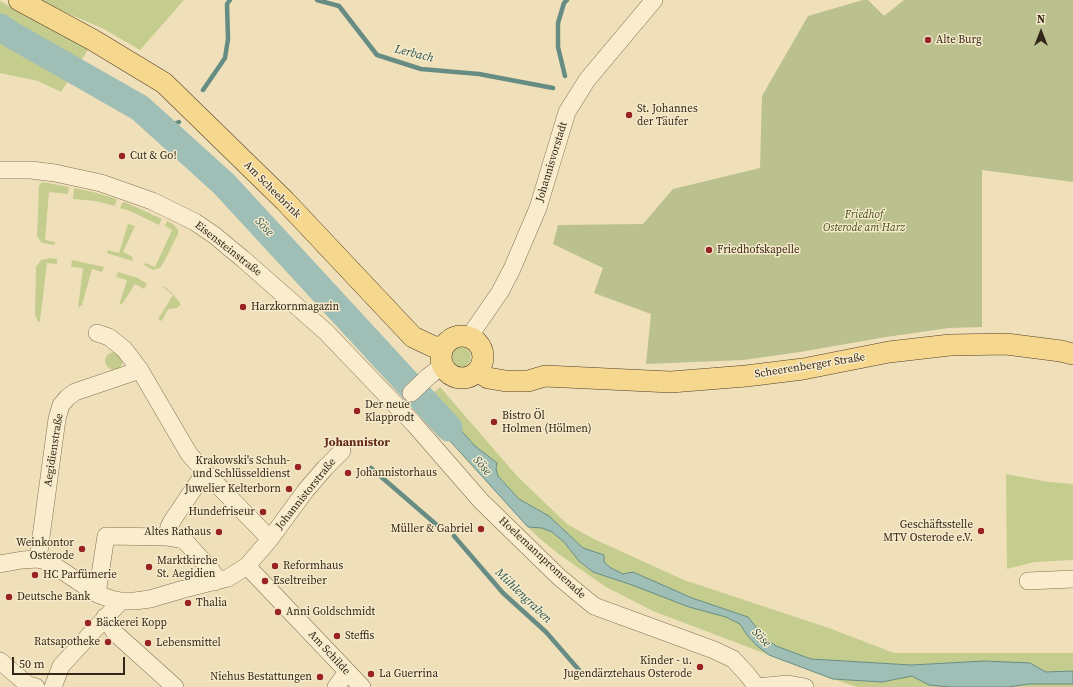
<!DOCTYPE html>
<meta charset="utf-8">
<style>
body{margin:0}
#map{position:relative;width:1073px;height:687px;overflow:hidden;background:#efe0ba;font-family:"Source Serif 4",serif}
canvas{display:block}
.north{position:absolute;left:1021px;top:12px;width:40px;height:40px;-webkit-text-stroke:3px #f6eaca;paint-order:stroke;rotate:0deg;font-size:11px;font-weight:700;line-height:16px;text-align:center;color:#34271a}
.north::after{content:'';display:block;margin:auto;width:14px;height:18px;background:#34271a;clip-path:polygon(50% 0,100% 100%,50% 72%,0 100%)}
.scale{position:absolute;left:12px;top:657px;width:113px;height:18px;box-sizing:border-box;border:2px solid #34271a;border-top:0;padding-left:5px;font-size:12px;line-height:14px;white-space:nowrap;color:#34271a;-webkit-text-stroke:3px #f6eaca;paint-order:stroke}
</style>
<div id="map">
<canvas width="1073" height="687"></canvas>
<div class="north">N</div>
<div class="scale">50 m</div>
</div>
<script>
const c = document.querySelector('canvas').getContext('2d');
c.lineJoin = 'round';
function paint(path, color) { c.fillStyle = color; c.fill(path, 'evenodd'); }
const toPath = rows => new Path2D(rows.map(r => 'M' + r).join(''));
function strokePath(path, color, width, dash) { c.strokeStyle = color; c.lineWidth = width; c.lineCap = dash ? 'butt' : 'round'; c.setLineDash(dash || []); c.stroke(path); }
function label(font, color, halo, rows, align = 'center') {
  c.font = font + ' "Source Serif 4",serif'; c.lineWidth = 3; c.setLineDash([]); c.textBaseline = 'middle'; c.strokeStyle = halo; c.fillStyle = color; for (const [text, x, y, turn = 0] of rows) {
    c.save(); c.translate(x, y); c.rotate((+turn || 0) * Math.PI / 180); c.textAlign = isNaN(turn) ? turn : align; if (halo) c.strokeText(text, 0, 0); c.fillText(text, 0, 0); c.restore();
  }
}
const green = toPath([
 [37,0,184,0,140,50,104,29],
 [0,1,89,48,61,92,38,81,0,73],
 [42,182,69,187,68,194,49,192,45,240,55,242,54,245,42,243,37,236,39,186],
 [74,188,93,192,117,199,115,206,95,201,73,199],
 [125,202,162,219,159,225,132,212,120,208,122,203],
 [167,221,173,224,176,227,178,230,178,234,164,262,160,268,153,270,144,265,145,263,155,267,172,230,165,226],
 [128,224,135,226,123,252,133,257,132,261,107,253,108,250,119,253],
 [50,258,57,259,57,264,47,263,40,321,38,322,35,315,36,267,41,260],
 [72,260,104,267,102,272,92,269,82,305,78,308,83,268,71,267],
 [118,272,138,278,147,284,144,289,135,284,123,303,119,305,127,280,116,277],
 [164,286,172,293,181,304,177,308,169,309,167,311,162,321,158,319,173,295,163,287],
 '451 357a10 10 0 1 1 20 0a10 10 0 1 1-20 0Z',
 '105 361a9 9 0 1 1 18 0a9 9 0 1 1-18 0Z',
 [440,387,517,476,567,524,594,539,684,580,829,628,894,653,1073,653,1073,671,1046,672,1030,663,985,661,911,665,811,659,776,646,764,637,748,617,692,598,633,572,623,574,611,568,604,562,604,555,583,548,549,516,519,499,498,476,496,469,497,463,475,446,430,396],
 [1006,474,1049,482,1073,484,1073,560,1034,562,1007,569],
 [528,527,542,528,552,532,564,542,579,561,593,572,726,617,740,624,747,635,756,645,769,655,653,611,606,587,560,555,539,538],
 [912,676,929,685,950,687,857,687,833,679,882,682],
 [1028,684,1073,684,1073,687,1008,687]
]);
const cemetery = toPath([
 [863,0,868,0,884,16,904,0,1073,0,1073,182,982,170,982,327,949,328,886,337,800,352,743,360,646,364,651,314,594,293,603,268,553,244,558,225,643,224,673,189,760,168,762,96,808,16]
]);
const water = toPath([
 [430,396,475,446,497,463,496,469,498,476,519,499,549,516,583,548,604,555,604,562,611,568,623,574,633,572,692,598,748,617,764,637,776,646,811,659,911,665,985,661,1030,663,1046,672,1073,671,1073,684,1028,684,1008,687,950,687,929,685,912,676,882,682,833,679,769,655,756,645,747,635,740,624,726,617,689,607,632,585,593,572,579,561,564,542,552,532,542,528,528,527,431,420,432,418,422,405,423,402,430,396]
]);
const stream = toPath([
 [317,0,339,6,377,55,421,69,479,74,553,88],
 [565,76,558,47,558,23,564,3,567,0],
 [203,90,225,58,228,39,227,4,230,0],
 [162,129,179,122],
 [371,468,438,526],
 [454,536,503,593,546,632,579,670]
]);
const river = toPath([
 [0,27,12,35,140,108,224,184,449,428]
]);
const minor = toPath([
 [0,170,31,170,55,173,101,183,152,201,195,222,214,235,243,259,326,332,414,424,481,501,559,577,594,606,714,650,733,659,746,673,757,687],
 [97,333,109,337,124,349,140,370,189,454,205,472,270,539],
 [469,337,500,292,512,269,538,208,567,112,587,80,654,0],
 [411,393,429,376,442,366],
 [167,537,180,539,185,541,211,570,215,576,215,582],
 [38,559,57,419,61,405,68,397,75,392,140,370],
 [0,564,22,560,38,559,49,562,97,594,111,599,121,601,135,601,150,599,184,589,228,578,247,566,270,539,306,490,325,468,342,451],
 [247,566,362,687],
 [1028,581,1073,579],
 [97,594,106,536,167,537,169,527,172,521,205,472],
 [105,617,115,633,175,687],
 [0,661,28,685,36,687],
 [53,687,61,666,121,601],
 [336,687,347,672],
 [757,687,788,684,805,687]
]);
const major = toPath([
 [19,0,93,40,164,83,285,201,413,337,432,346,442,348],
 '441 357a21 21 0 1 1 42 0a21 21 0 1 1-42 0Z',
 [478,371,488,378,506,381,528,381,545,376,671,382,746,376,803,369,889,352,950,345,1006,344,1061,351,1073,354]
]);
const markers = [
 [928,40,4,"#972322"],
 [629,115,4,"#972322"],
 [122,156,4,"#972322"],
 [709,250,4,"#972322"],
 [243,307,4,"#972322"],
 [357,411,4,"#972322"],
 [494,422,4,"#972322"],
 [298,467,4,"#972322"],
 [348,473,4,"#972322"],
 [289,489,4,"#972322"],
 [263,512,4,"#972322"],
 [481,529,4,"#972322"],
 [981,531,4,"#972322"],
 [219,532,4,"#972322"],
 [82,549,4,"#972322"],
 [275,566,4,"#972322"],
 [149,567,4,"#972322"],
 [35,575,4,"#972322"],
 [265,581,4,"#972322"],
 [9,597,4,"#972322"],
 [188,603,4,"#972322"],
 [278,612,4,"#972322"],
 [88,623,4,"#972322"],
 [337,636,4,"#972322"],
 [108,642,4,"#972322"],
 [148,643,4,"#972322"],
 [700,667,4,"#972322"],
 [371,674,4,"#972322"],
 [320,677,4,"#972322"]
];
const poiNames = [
 ["Alte Burg",936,40],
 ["St. Johannes",637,109],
 ["der Täufer",637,122],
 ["Cut & Go!",130,156],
 ["Friedhofskapelle",717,250],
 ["Harzkornmagazin",251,307],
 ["Der neue",365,405],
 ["Klapprodt",365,418],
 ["Bistro Öl",502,416],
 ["Holmen (Hölmen)",502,429],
 ["Krakowski's Schuh-",290,461,"right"],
 ["und Schlüsseldienst",290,474,"right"],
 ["Johannistorhaus",356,473],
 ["Juwelier Kelterborn",281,489,"right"],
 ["Hundefriseur",255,512,"right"],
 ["Geschäftsstelle",973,525,"right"],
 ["MTV Osterode e.V.",973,538,"right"],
 ["Müller & Gabriel",473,529,"right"],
 ["Altes Rathaus",211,532,"right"],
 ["Weinkontor",74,543,"right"],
 ["Osterode",74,556,"right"],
 ["Marktkirche",157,561],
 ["St. Aegidien",157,574],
 ["Reformhaus",283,566],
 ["HC Parfümerie",43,575],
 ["Eseltreiber",273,581],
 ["Deutsche Bank",17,597],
 ["Thalia",196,603],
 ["Anni Goldschmidt",286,612],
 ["Bäckerei Kopp",96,623],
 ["Steffis",345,636],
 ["Ratsapotheke",100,642,"right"],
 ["Lebensmittel",156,643],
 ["Kinder - u.",692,661,"right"],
 ["Jugendärztehaus Osterode",692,674,"right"],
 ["La Guerrina",379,674],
 ["Niehus Bestattungen",312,677,"right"]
];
const streetNames = [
 ["Johannisvorstadt",552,162,-73],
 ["Am Scheebrink",272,190,45],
 ["Eisensteinstraße",228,249,38],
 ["Scheerenberger Straße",810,366,-9],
 ["Aegidienstraße",54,450,-81],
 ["Johannistorstraße",306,494,-51],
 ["Hoelemannpromenade",542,558,43],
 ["Am Schilde",329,653,47]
];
const parkNames = [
 ["Friedhof",864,215],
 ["Osterode am Harz",864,228]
];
const waterNames = [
 ["Lerbach",414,54,14],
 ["Söse",264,227,47],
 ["Söse",482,466,49],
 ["Mühlengraben",523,596,44],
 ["Söse",761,638,46]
];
const neighbourhoodNames = [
 ["Johannistor",357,443]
];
paint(green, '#c5cd8e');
paint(cemetery, '#bac08e');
paint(water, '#9fbfb6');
strokePath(water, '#668c83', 1);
strokePath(stream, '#668c83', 4.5);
strokePath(river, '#9fbfb6', 27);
strokePath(minor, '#866f54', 18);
strokePath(major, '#533d29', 22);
strokePath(minor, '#faedcd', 17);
strokePath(major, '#f6d78e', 21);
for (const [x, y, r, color] of markers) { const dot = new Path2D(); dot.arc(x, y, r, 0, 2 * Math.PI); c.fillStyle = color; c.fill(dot); strokePath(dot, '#f6eaca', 1.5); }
label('11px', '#34271a', '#f6eaca', poiNames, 'left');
label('11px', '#34271a', '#f6eaca', streetNames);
label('italic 11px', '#44511f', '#f6eaca', parkNames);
label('italic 12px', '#285552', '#f6eaca', waterNames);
label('bold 12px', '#622818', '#f6eaca', neighbourhoodNames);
</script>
